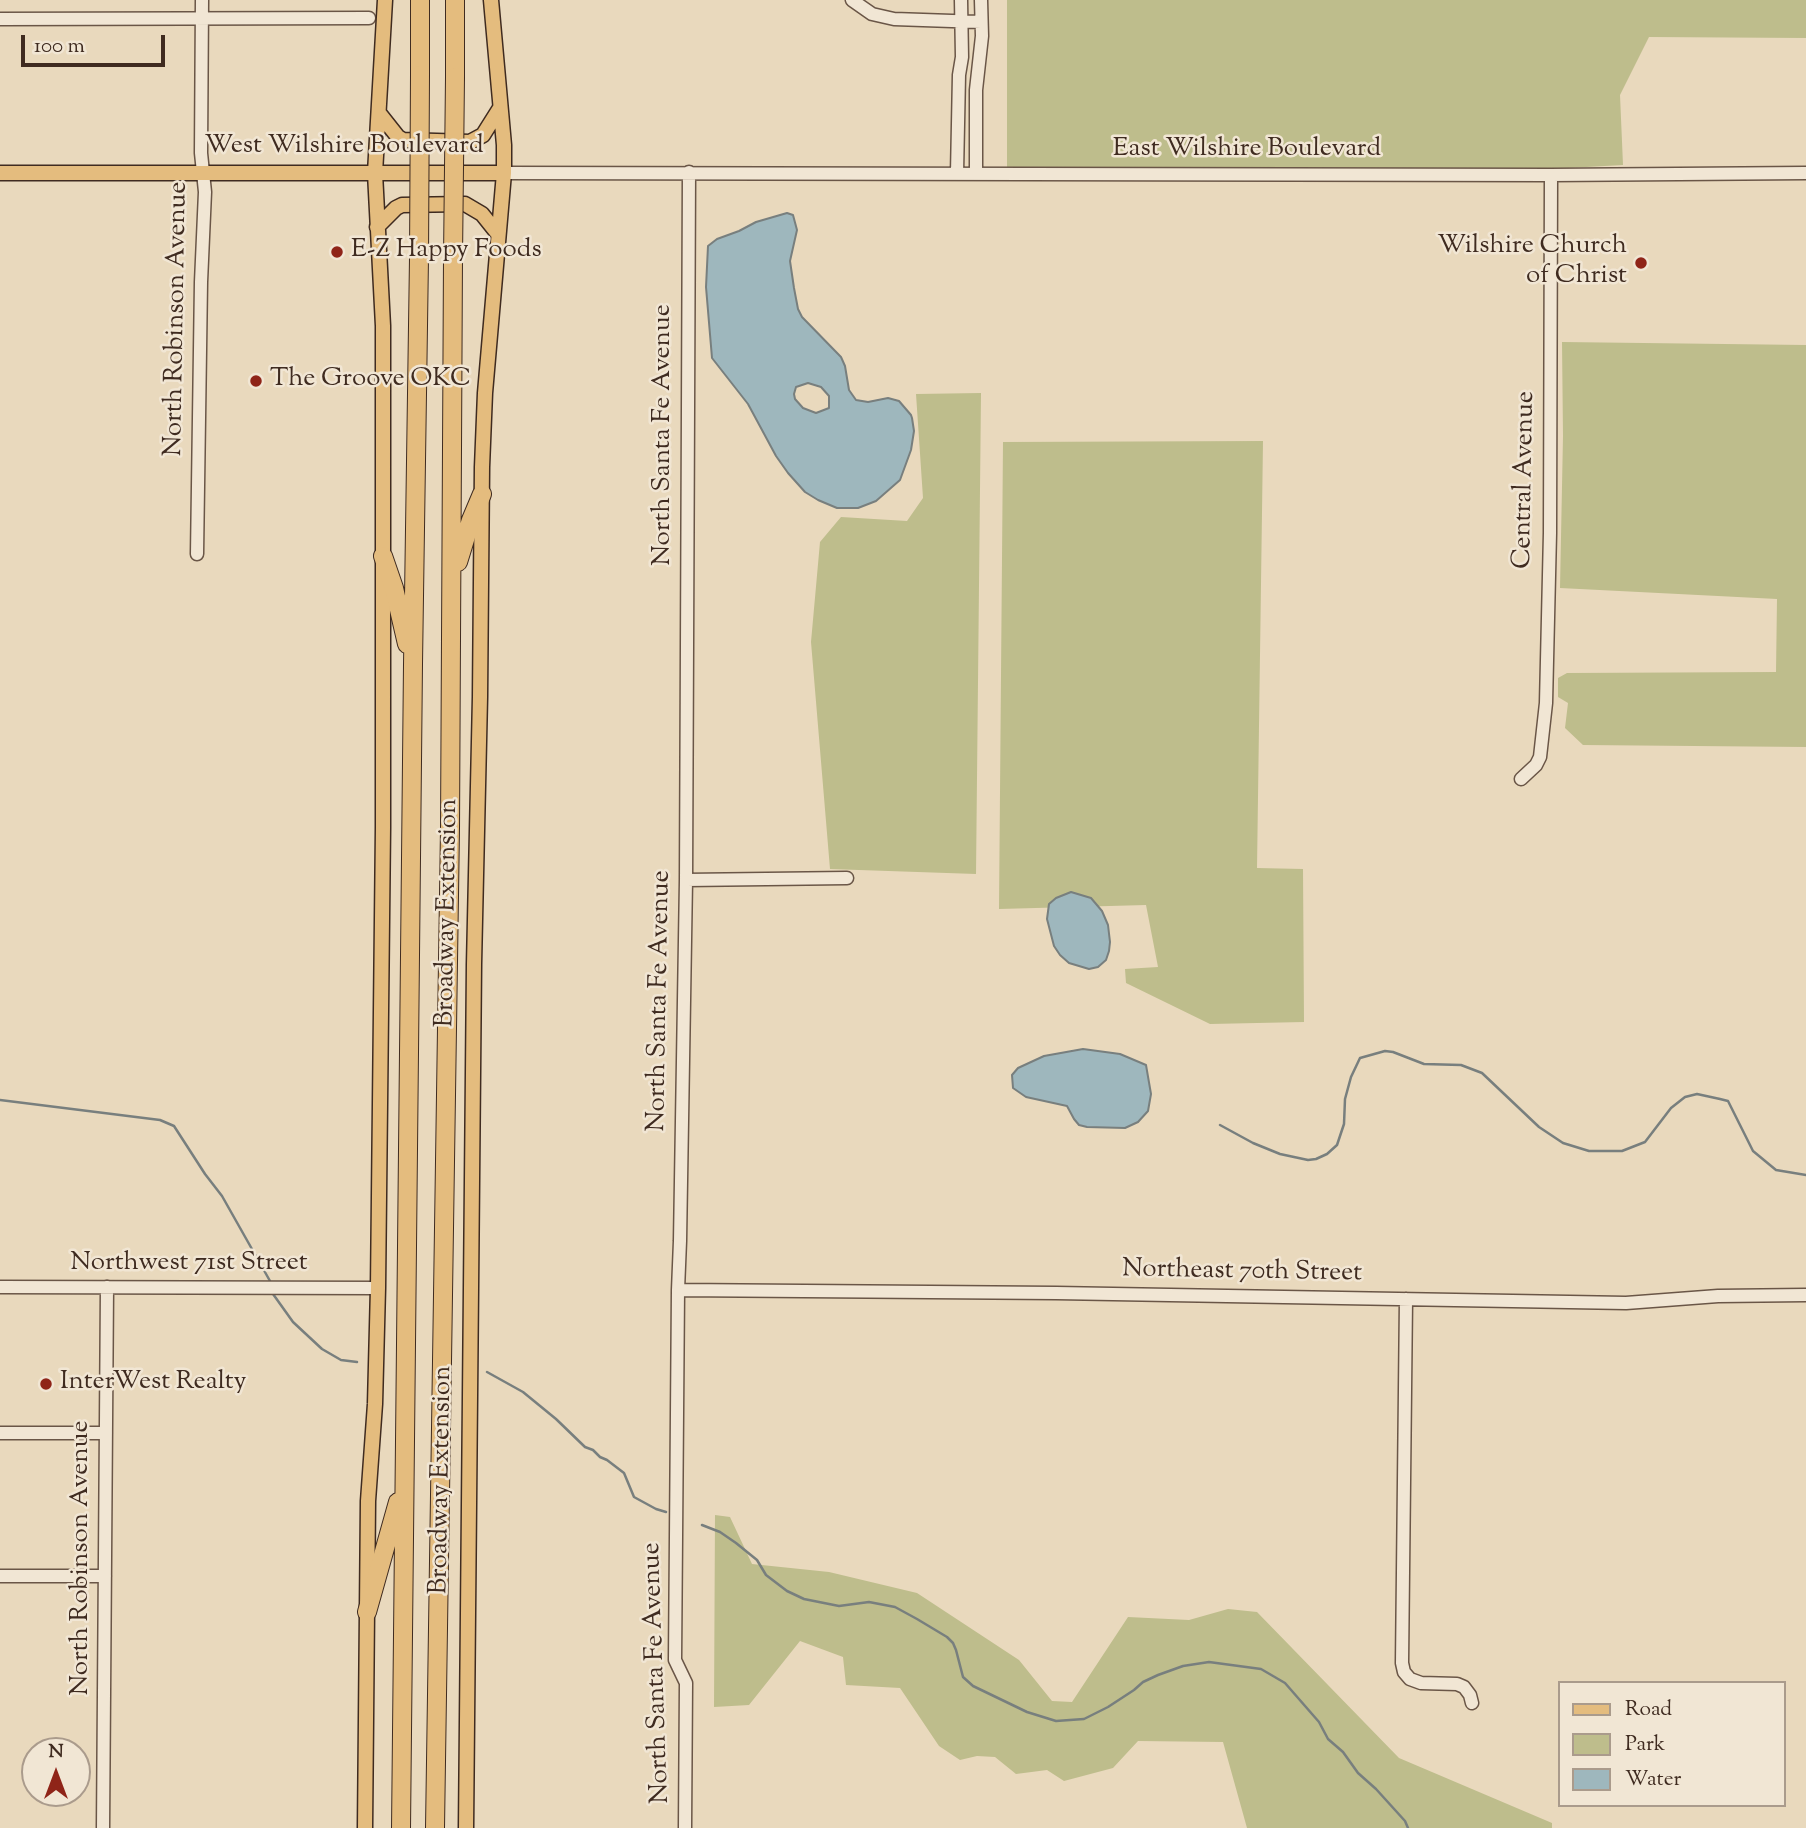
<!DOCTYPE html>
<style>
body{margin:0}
#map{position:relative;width:1806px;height:1828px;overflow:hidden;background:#e9d9bd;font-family:"Sorts Mill Goudy",serif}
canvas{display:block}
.legend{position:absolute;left:1558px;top:1681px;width:228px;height:126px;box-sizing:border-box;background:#f1e6d4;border:2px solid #aa9b8c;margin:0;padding:9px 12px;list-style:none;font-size:21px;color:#3f2b20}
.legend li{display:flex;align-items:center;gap:14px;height:35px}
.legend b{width:35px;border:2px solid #aa9b8c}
.north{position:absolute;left:21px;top:1737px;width:70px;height:70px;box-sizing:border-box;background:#f1e6d4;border:2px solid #aa9b8c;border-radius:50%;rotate:0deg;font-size:19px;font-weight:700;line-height:28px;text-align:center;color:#3f2b20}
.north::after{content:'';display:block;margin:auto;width:24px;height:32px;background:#8f2418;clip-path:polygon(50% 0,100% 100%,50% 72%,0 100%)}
.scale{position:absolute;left:21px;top:35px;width:144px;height:32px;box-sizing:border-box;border:4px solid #3f2b20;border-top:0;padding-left:9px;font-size:21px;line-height:24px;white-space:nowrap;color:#3f2b20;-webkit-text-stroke:5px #f1e6d4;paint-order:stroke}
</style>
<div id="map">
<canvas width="1806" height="1828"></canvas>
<ul class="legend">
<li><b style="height:9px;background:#e4bc7e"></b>Road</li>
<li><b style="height:19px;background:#bebd8c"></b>Park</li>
<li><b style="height:19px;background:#9eb7bd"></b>Water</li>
</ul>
<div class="north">N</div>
<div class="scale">100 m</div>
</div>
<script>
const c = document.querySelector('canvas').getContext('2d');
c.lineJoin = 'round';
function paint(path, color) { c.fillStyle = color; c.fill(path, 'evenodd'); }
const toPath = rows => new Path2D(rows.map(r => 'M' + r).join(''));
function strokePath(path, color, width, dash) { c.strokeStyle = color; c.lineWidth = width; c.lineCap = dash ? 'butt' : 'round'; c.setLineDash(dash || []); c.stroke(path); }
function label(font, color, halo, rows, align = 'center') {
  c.font = font + ' "Sorts Mill Goudy",serif'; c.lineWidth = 5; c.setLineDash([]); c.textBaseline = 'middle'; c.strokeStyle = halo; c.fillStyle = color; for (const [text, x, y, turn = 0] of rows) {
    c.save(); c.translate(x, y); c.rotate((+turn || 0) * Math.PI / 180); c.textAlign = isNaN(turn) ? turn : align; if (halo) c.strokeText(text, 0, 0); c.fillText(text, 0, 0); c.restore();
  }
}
const green = toPath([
 [1007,0,1806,0,1806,38,1649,37,1620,95,1623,165,1550,169,1007,167],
 [1562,342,1806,345,1806,747,1583,745,1565,728,1568,703,1558,697,1558,678,1567,673,1776,672,1777,599,1560,588,1563,436],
 [981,393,976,874,830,869,811,642,820,542,841,517,907,521,923,498,916,394],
 [1263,441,1257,868,1303,869,1304,1022,1210,1024,1126,983,1125,969,1158,967,1146,905,999,909,1003,442],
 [715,1515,730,1517,752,1564,829,1572,917,1593,1019,1660,1052,1701,1072,1702,1128,1617,1189,1620,1228,1609,1257,1612,1399,1758,1552,1823,1552,1828,1247,1828,1223,1742,1138,1741,1113,1768,1064,1781,1047,1770,1016,1774,995,1757,977,1756,960,1760,939,1746,900,1688,846,1685,843,1657,800,1641,749,1705,714,1707]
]);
const water = toPath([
 [787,213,793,215,797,230,790,261,794,288,798,309,802,317,841,357,845,366,849,390,856,400,868,402,888,398,899,401,911,415,912,418,914,431,911,450,900,480,876,501,858,508,837,508,818,500,805,492,788,473,776,456,748,404,712,358,706,287,708,246,717,239,739,231,756,222,787,213],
 [808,383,821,387,829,396,829,408,816,413,803,408,795,399,794,394,796,387,808,383],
 [1071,892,1091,898,1102,911,1108,925,1110,942,1109,951,1106,960,1098,967,1089,969,1069,963,1060,955,1054,946,1047,919,1049,904,1056,898,1071,892],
 [1083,1049,1120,1054,1146,1065,1151,1094,1148,1111,1138,1122,1125,1128,1087,1127,1079,1125,1074,1119,1067,1106,1026,1097,1013,1088,1012,1075,1018,1068,1044,1056,1083,1049]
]);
const stream = toPath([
 [0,1100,160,1120,174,1126,205,1174,222,1196,270,1281],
 [1220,1125,1253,1143,1280,1154,1308,1160,1316,1159,1327,1154,1337,1145,1344,1124,1345,1099,1351,1077,1360,1058,1385,1051,1393,1052,1424,1064,1461,1065,1482,1073,1539,1127,1563,1143,1589,1151,1622,1151,1645,1142,1671,1108,1685,1097,1697,1094,1720,1099,1728,1101,1753,1151,1776,1170,1806,1175],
 [273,1294,293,1322,322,1349,341,1360,357,1362],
 [487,1372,523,1392,556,1419,585,1447,593,1450,600,1457,607,1460,624,1473,634,1497,656,1509,666,1512],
 [702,1525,720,1532,736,1543,757,1560,766,1575,787,1591,804,1599,839,1606,869,1602,895,1607,917,1619,947,1637,953,1643,956,1650,963,1677,973,1686,1027,1712,1056,1721,1084,1719,1108,1707,1134,1690,1143,1682,1158,1675,1183,1666,1209,1662,1261,1669,1285,1683,1319,1722,1328,1739,1343,1752,1358,1773,1376,1789,1405,1821,1408,1828]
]);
const minor = toPath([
 [852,0,872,14,894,19,981,22],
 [0,19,369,18],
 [504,173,1551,175,1806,173],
 [957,173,959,75,962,57,961,0],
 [976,173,976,90,982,36,981,0],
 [197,554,201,282,205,192,201,153,202,0],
 [1521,779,1536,765,1540,757,1546,703,1550,533,1551,175],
 [686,880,847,878],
 [0,1287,378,1288],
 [678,1290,1056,1293,1626,1303,1718,1296,1806,1295],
 [1406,1299,1402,1663,1404,1672,1410,1679,1421,1683,1457,1684,1464,1687,1470,1695,1472,1703],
 [0,1433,106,1433],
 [0,1576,105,1576],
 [103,1828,107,1287],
 [685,1828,686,1683,675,1660,678,1290,680,1241,686,880,689,172]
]);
const major = toPath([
 [379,113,398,137,403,140,470,142,483,135,500,108],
 [0,173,504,173],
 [377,227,396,208,402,205,465,204,482,214,498,234],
 [365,1828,368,1501,375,1404,378,1288,383,827,383,326,375,173,385,0],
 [466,1828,474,964,480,697,482,467,485,393,504,173,504,145,491,0]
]);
const highway = toPath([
 [420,0,420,75],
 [455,0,455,77],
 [383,556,394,588,407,644],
 [458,562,471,520,482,494],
 [367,1612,398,1502],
 [401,1828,413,664,419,258],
 [435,1828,450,828,453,258]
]);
const highwayBridge = toPath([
 [419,258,420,75],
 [453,258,455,77]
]);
const markers = [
 [337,252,7,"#8f2418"],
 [1641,263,7,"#8f2418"],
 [256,381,7,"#8f2418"],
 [46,1384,7,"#8f2418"]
];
const streetNames = [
 ["West Wilshire Boulevard",344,148],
 ["East Wilshire Boulevard",1247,151],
 ["North Robinson Avenue",178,319,-89],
 ["North Santa Fe Avenue",665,435,-90],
 ["Central Avenue",1526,480,-89],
 ["Broadway Extension",449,913,-89],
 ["North Santa Fe Avenue",661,1001,-89],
 ["Northwest 71st Street",189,1265],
 ["Northeast 70th Street",1242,1273,1],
 ["Broadway Extension",443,1480,-89],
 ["North Robinson Avenue",83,1558,-90],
 ["North Santa Fe Avenue",658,1673,-92]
];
const poiNames = [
 ["Wilshire Church",1627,248,"right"],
 ["of Christ",1627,278,"right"],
 ["E-Z Happy Foods",351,252],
 ["The Groove OKC",270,381],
 ["InterWest Realty",60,1384]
];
paint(green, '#bebd8c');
paint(water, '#9eb7bd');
strokePath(water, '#787f7e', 2);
strokePath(stream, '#787f7e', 2.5);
strokePath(minor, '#6a5647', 15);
strokePath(major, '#3f2b20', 17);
strokePath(highway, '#3f2b20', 20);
strokePath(minor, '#f1e6d4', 12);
strokePath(major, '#e4bc7e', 14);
strokePath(highway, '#e4bc7e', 18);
strokePath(highwayBridge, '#3f2b20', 20, []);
strokePath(highwayBridge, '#e4bc7e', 18);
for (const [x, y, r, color] of markers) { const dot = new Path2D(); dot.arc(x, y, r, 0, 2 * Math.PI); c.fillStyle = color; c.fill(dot); strokePath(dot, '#f1e6d4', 2.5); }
label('26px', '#3f2b20', '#f1e6d4', streetNames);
label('26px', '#3f2b20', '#f1e6d4', poiNames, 'left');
</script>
